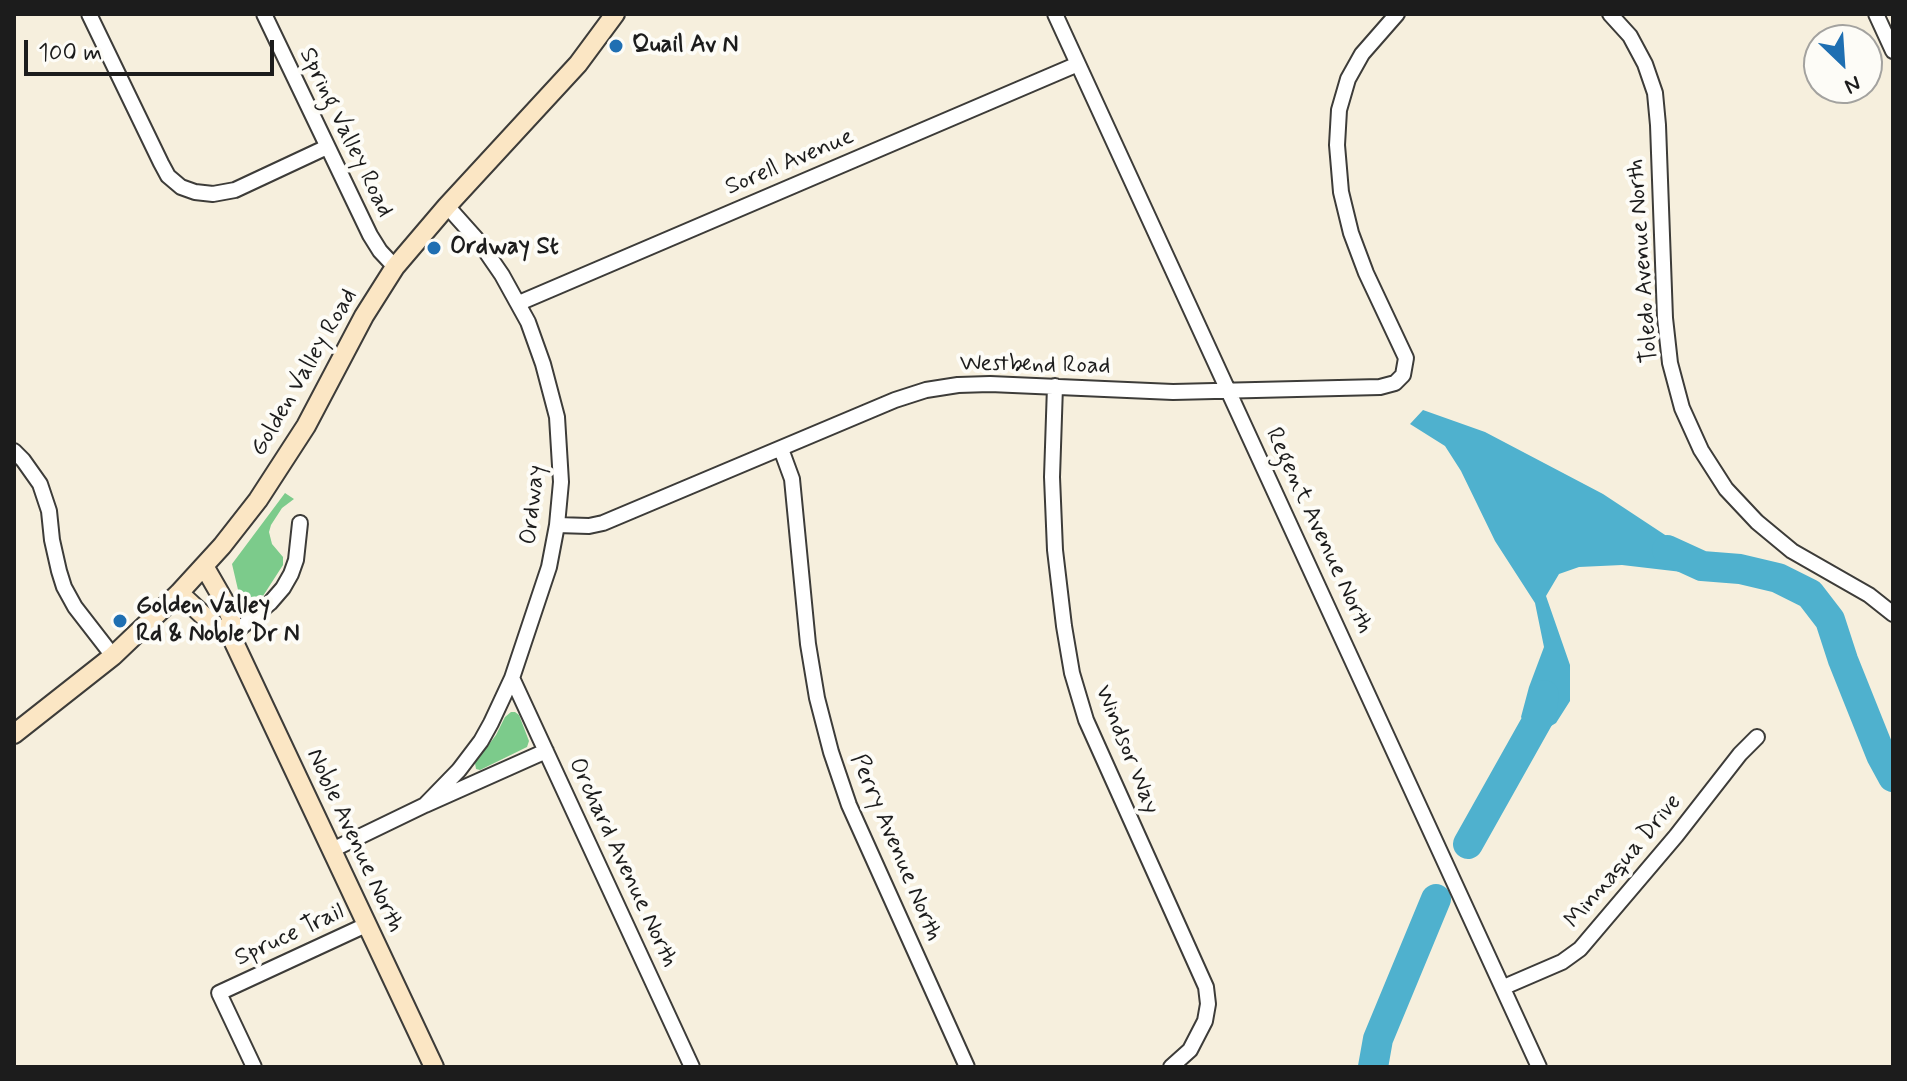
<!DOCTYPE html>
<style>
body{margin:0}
#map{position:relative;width:1907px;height:1081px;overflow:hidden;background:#f6efdd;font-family:Mynerve,sans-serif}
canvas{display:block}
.frame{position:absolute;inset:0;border:16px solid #1c1c1c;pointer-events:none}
.north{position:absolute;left:1803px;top:24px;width:80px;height:80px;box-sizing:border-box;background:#fdfcf7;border:2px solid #a3a29f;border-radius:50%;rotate:155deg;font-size:22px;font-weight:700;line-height:32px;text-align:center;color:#1c1c1c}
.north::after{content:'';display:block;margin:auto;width:28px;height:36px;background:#1f6fb2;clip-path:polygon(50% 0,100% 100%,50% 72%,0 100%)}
.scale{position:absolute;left:24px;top:40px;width:250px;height:36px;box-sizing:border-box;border:4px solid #1c1c1c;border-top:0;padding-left:10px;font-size:24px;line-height:28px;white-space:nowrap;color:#1c1c1c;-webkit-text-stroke:6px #fdfcf7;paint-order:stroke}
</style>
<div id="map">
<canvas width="1907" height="1081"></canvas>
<div class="frame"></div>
<div class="north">N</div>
<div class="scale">100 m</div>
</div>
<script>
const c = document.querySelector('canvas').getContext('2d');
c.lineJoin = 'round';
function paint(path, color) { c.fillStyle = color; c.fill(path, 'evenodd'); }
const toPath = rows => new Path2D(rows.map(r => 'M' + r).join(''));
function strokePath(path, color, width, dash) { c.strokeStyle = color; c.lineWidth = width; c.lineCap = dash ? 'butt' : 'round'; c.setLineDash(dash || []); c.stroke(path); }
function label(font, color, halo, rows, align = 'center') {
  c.font = font + ' Mynerve,sans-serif'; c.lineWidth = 8; c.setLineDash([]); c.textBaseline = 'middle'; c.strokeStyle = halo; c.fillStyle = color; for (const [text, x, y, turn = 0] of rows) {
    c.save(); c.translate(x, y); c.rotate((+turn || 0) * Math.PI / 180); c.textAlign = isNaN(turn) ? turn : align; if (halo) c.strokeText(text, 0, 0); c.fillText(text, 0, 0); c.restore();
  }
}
const green = toPath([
 [285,493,294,499,282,508,271,525,269,532,272,544,283,557,283,565,263,596,252,606,244,606,239,594,232,564],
 [511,712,515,712,519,715,529,741,527,747,480,770,476,769,475,763,496,735,505,717]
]);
const water = toPath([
 [1423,410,1485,432,1603,494,1703,560,1699,574,1622,565,1579,567,1559,574,1546,596,1570,665,1570,701,1556,723,1533,737,1521,717,1529,687,1544,647,1535,603,1495,541,1461,471,1445,446,1410,424]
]);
const river = toPath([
 [1667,550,1702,566,1740,569,1778,578,1810,594,1830,620,1843,660,1881,755,1893,777],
 [1468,844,1541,714,1544,695],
 [1373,1067,1378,1039,1436,899]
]);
const street = toPath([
 [89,14,161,163,168,176,181,187,195,192,213,194,235,190,327,147],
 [264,14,370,235,380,251,395,267],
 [1055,14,1539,1067],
 [1610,14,1630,36,1645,64,1655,93,1658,125,1665,318,1670,363,1682,408,1701,450,1726,489,1757,522,1792,551,1869,595,1893,614],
 [1876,14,1893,51],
 [519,303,1078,64],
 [1055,386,1052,477,1055,550,1064,626,1072,673,1086,720,1206,987,1208,1004,1205,1021,1190,1050,1171,1067],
 [781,449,792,479,808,644,817,698,831,752,849,805,967,1067],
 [14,451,23,460,40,484,49,511,52,540,59,571,64,587,75,607,113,656],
 [557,525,589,526,603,523,895,400,926,390,958,385,990,384,1173,392,1380,387,1395,383,1403,375,1406,358,1366,273,1351,233,1341,192,1337,145,1339,110,1348,79,1362,54,1397,14],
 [231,636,270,603,283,588,291,574,296,560,300,523],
 [512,678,692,1067],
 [425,805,459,770,481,741,491,723,512,678,549,567,557,525,561,482,557,417,543,364,528,322,502,275,480,243,447,206],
 [332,850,425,805,546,751],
 [1504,987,1562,962,1580,949,1676,836,1740,754,1757,737],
 [254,1067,219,993,366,925]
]);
const secondary = toPath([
 [204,566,223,599,231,618,231,636,434,1067],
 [179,593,216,627,231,636],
 [14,734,113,656,179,593,222,546,258,500,306,426,364,316,395,267,447,206,578,64,615,14]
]);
const markers = [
 [616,46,8,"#1f6fb2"],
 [434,248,8,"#1f6fb2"],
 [120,621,8,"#1f6fb2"]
];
const poiNames = [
 ["Quail Av N",632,46],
 ["Ordway St",450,248],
 ["Golden Valley",136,607],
 ["Rd & Noble Dr N",136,635]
];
const streetNames = [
 ["Spring Valley Road",345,133,64],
 ["Sorell Avenue",790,163,-23],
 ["Toledo Avenue North",1644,261,-94],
 ["Westbend Road",1035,366,1],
 ["Golden Valley Road",305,373,-60],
 ["Ordway",534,505,-84],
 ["Regent Avenue North",1318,531,65],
 ["Windsor Way",1126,750,68],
 ["Noble Avenue North",354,841,65],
 ["Perry Avenue North",895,848,67],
 ["Minnaqua Drive",1624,862,-50],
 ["Orchard Avenue North",622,863,65],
 ["Spruce Trail",290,936,-25]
];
paint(green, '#7ccb8b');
paint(water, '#4fb1ce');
strokePath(river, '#4fb1ce', 30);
strokePath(street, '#3d3c39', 18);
strokePath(secondary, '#3d3c39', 22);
strokePath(street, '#fff', 14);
strokePath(secondary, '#fbe6c4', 18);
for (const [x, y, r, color] of markers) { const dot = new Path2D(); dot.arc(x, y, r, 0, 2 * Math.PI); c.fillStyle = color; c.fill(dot); strokePath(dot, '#fdfcf7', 3); }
label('bold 24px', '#1c1c1c', '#fdfcf7', poiNames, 'left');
label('24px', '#1c1c1c', '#fdfcf7', streetNames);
</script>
